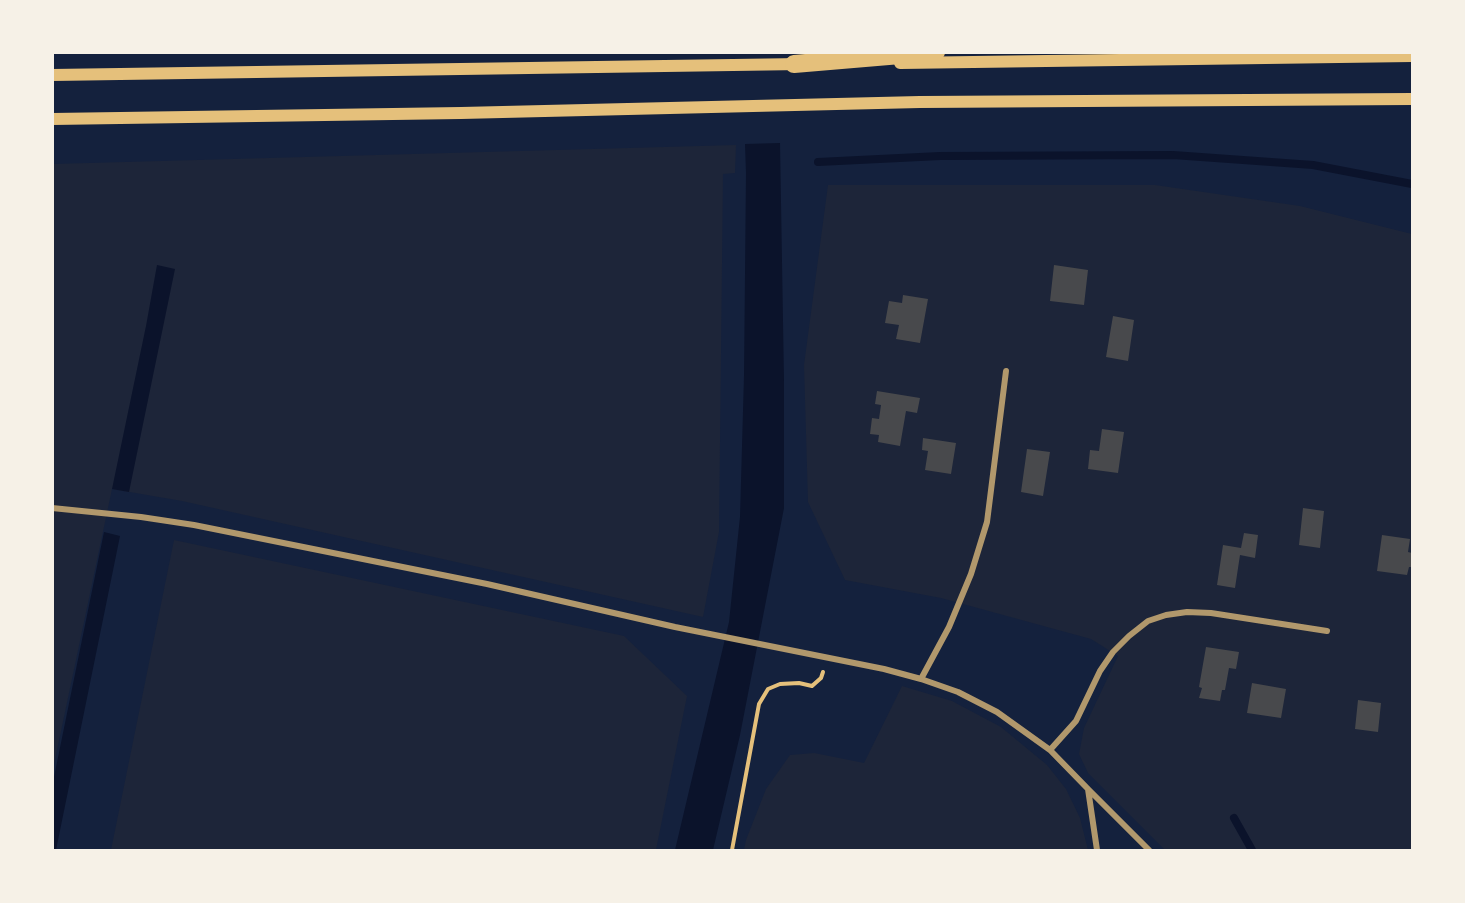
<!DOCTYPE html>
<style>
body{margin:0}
#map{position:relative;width:1465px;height:903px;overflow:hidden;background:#14213d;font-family:"Asap Condensed",sans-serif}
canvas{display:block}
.frame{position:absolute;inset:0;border:54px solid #f6f1e7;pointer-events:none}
</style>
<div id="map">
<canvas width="1465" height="903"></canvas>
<div class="frame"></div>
</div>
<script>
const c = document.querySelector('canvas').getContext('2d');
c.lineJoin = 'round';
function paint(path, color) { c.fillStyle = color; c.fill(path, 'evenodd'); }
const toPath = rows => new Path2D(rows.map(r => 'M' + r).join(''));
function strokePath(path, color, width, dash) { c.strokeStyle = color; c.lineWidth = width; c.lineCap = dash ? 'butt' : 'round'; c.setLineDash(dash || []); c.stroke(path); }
const green = toPath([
 [736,145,735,173,723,174,719,532,703,617,182,501,112,489,53,769,53,164],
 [828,185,1155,185,1300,206,1412,234,1412,850,1165,850,1088,773,1079,754,1084,728,1118,656,1091,639,941,598,845,580,808,502,804,365],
 [174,540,624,636,687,696,656,850,111,850],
 [902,686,952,701,1001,727,1047,765,1066,789,1080,818,1088,850,744,850,746,840,766,789,790,755,814,753,864,763]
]);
const water = toPath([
 [780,143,784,381,784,508,740,735,713,850,675,850,729,622,740,517,744,376,746,173,745,144],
 [157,265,175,269,129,492,112,489,146,326],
 [104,532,120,536,56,850,53,850,53,782]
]);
const stream = toPath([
 [818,162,940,156,1173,155,1313,165,1412,184],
 [1234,818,1252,850]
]);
const building = toPath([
 [1054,265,1088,270,1084,305,1050,301],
 [903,295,928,299,920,343,896,339,899,325,885,323,889,301,902,303],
 [1113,316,1134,320,1128,361,1106,357],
 [877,391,920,398,917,413,906,411,900,446,878,442,879,435,870,434,872,418,879,419,881,405,875,404],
 [1102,429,1124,432,1118,473,1088,469,1090,450,1099,451],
 [923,438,956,443,951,474,925,470,928,451,922,450],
 [1027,449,1050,452,1043,496,1021,492],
 [1303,508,1324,511,1320,548,1299,545],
 [1244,533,1258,535,1255,558,1240,555,1235,588,1217,585,1223,545,1241,548],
 [1382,535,1410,539,1408,552,1412,553,1412,567,1409,567,1407,575,1377,571],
 [1206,647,1239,652,1236,669,1229,668,1225,690,1222,690,1220,701,1199,698,1202,688,1199,687],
 [1252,683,1286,689,1281,718,1247,713],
 [1358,700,1381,703,1378,732,1355,729]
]);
const path = toPath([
 [732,850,759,704,768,689,780,684,799,683,812,686,821,678,823,672]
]);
const minor = toPath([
 [52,508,141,517,194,525,487,584,675,627,884,669,921,679,958,692,997,712,1050,750,1088,789,1097,850],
 [921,679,949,627,971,574,987,522,1006,371],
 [1050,750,1076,721,1100,671,1113,652,1129,636,1148,621,1166,615,1187,612,1211,613,1327,631],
 [1088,789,1149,850]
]);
const secondary = toPath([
 [900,63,1412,56],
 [52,75,801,64],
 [52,119,461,113,920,102,1412,99]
]);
const motorway = toPath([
 [794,64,936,52]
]);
paint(green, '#1d2539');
paint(water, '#0b132b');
strokePath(stream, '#0b132b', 8);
paint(building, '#48494c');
strokePath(path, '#e5c07b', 4);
strokePath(minor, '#b1986c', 6);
strokePath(secondary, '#e5c07b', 12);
strokePath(motorway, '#e5c07b', 18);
</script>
